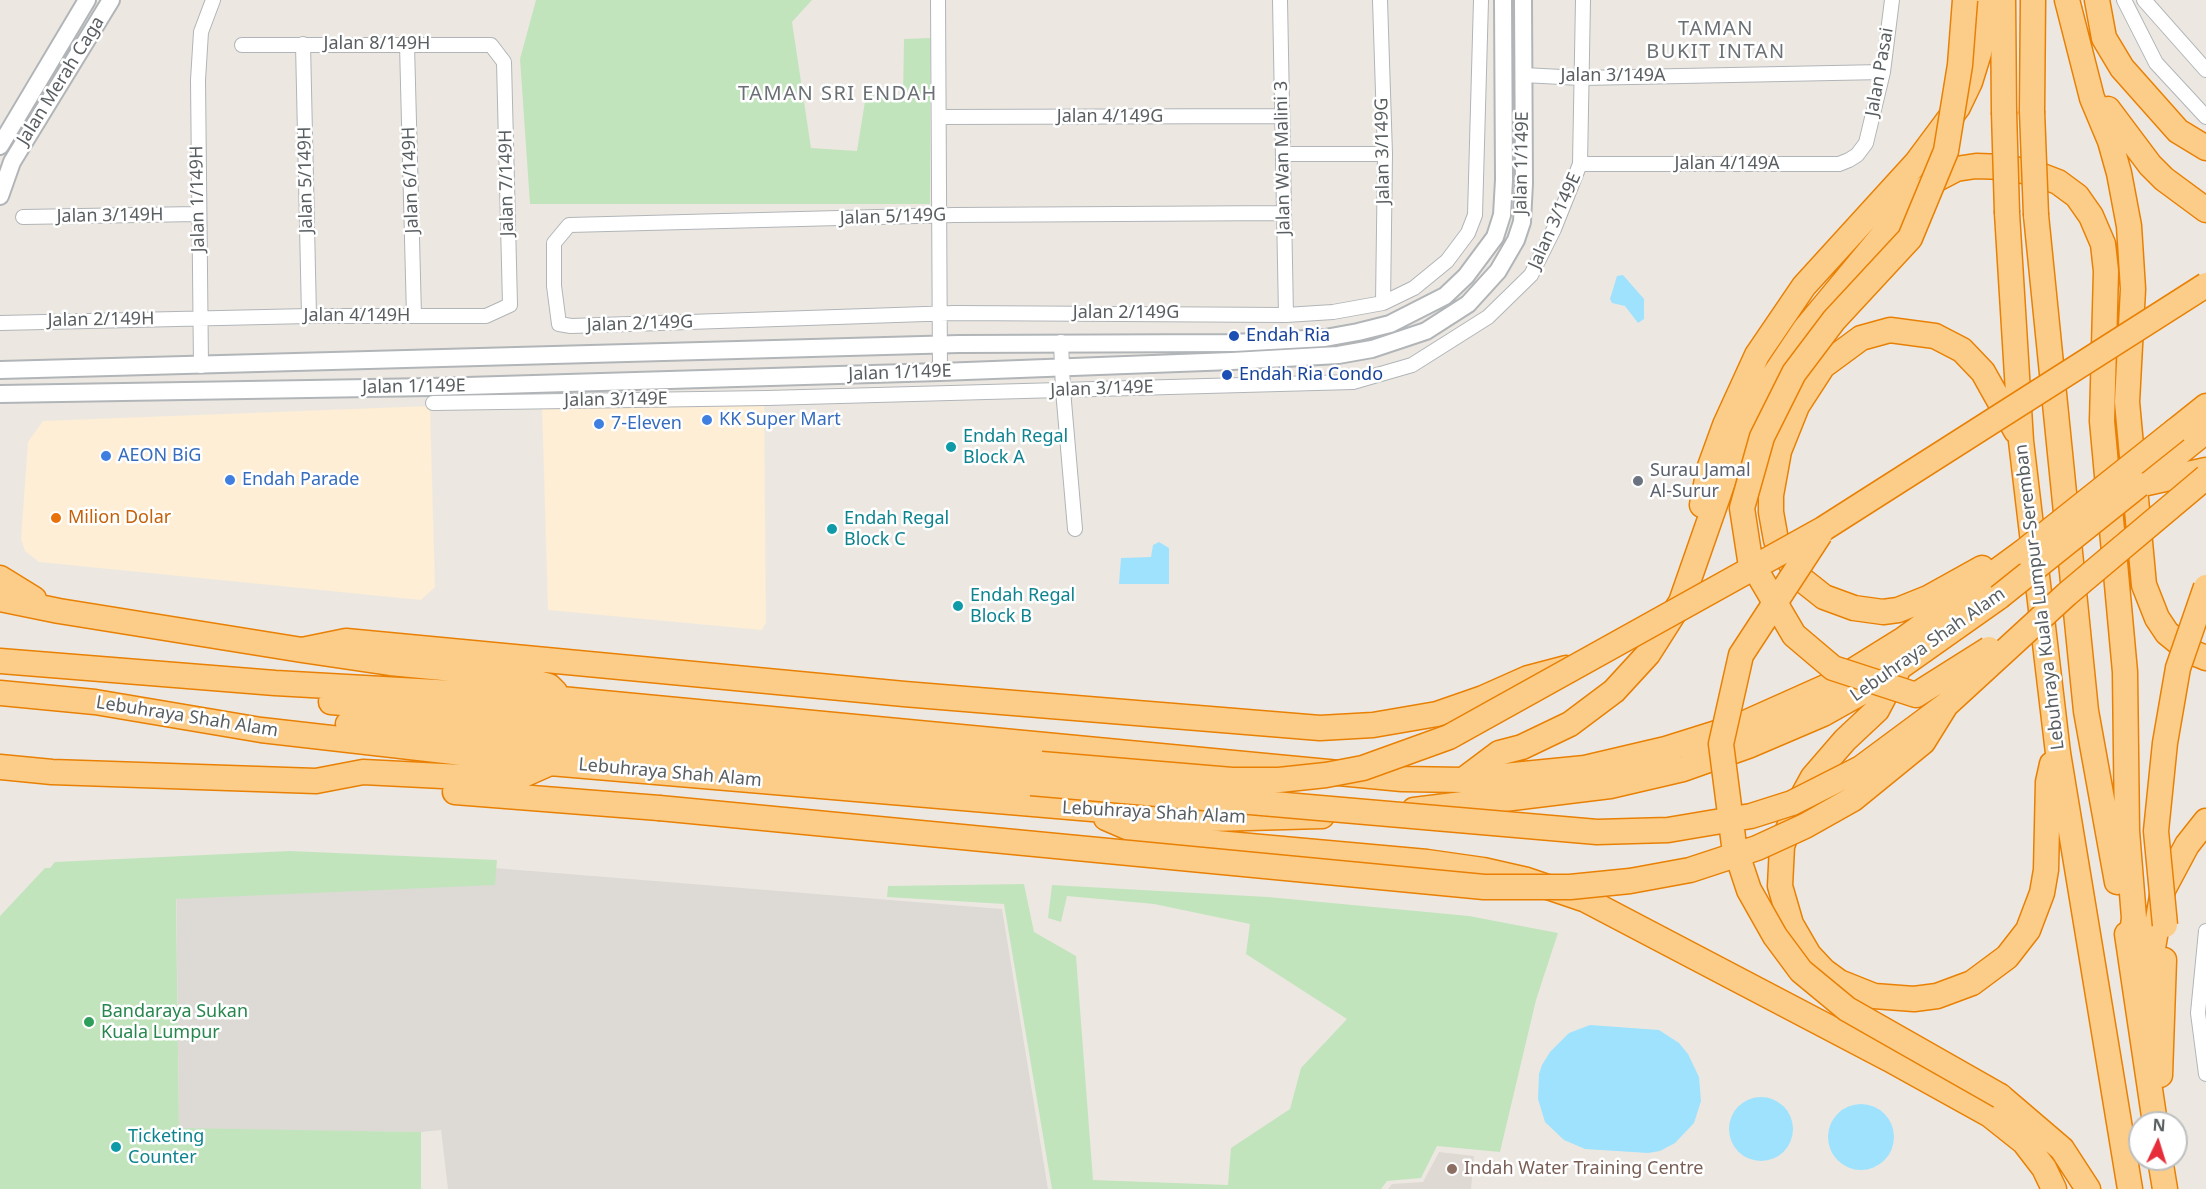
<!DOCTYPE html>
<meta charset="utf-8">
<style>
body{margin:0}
#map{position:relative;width:2206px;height:1189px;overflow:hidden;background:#ece8e1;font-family:"Noto Sans",sans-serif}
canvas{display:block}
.north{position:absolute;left:2128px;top:1111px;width:60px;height:60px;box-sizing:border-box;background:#fff;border:2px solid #bdbfc0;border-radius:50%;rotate:4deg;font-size:16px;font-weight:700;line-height:24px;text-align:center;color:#595e61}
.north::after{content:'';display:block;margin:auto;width:21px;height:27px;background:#e62d39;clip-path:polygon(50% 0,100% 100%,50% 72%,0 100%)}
</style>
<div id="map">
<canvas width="2206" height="1189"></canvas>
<div class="north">N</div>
</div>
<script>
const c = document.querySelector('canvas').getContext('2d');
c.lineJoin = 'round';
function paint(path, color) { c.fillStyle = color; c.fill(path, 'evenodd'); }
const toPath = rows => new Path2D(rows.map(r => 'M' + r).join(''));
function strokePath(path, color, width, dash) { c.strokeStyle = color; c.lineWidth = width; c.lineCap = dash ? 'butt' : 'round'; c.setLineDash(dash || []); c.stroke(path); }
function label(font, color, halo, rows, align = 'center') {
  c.font = font + ' "Noto Sans",sans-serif'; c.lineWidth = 5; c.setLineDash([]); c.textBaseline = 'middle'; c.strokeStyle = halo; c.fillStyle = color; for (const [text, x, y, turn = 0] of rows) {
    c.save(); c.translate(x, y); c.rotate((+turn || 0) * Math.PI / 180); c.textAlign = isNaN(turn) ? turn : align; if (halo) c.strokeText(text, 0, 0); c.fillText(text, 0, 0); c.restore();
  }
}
const commercial = toPath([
 [764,403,766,622,762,630,548,610,542,406],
 [430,406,435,587,421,600,39,562,25,551,21,539,28,442,43,421]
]);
const industrial = toPath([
 [457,865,1002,909,1048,1189,448,1189,441,1130,421,1132,179,1129,176,867]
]);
const education = toPath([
 [1439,1152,1474,1156,1471,1189,1388,1189,1392,1184,1423,1182]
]);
const green = toPath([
 [536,0,812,0,792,22,811,148,857,151,866,95,903,96,904,39,930,38,930,204,530,204,520,59],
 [290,851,497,860,495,885,176,899,179,1128,421,1132,421,1189,0,1189,0,916,45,868,50,868,55,862],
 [1024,884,1034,932,1076,956,1093,1180,1228,1185,1231,1148,1290,1109,1301,1068,1347,1019,1246,954,1250,924,1154,904,1067,896,1061,922,1048,918,1052,885,1268,897,1469,916,1558,933,1536,1000,1500,1152,1437,1146,1421,1178,1387,1181,1381,1189,1052,1189,1004,904,887,897,888,886]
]);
const water = toPath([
 [1623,275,1644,299,1644,319,1638,323,1625,306,1612,303,1610,299,1617,276],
 [1159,542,1169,548,1169,584,1119,584,1121,558,1151,557,1153,545],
 [1590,1025,1659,1030,1679,1043,1688,1054,1699,1077,1701,1101,1694,1123,1675,1143,1660,1151,1648,1153,1585,1149,1564,1140,1545,1122,1538,1099,1539,1074,1542,1065,1550,1052,1569,1033],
 '1729 1129a32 32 0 1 1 64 0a32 32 0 1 1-64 0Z',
 '1828 1137a33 33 0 1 1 66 0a33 33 0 1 1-66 0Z'
]);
const minor = toPath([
 [938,0,940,372],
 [1280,0,1286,315],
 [1380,0,1385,154,1383,303],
 [2124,0,2156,63,2206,117],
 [2144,0,2206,70],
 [303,44,309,316],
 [407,45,414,316],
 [1523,75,1581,78,1883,72],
 [939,117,1281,116],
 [1283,154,1385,154],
 [1580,164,1839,164,1849,160,1857,155,1866,143,1883,72,1892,0],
 [1284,213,955,215,569,225,554,243,554,286,559,324,571,326,955,313,1286,315,1333,312,1383,303,1414,288,1447,261,1468,233,1475,215,1481,0],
 [23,217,197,214],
 [0,323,309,316,486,316,510,305,504,62,491,45,242,45],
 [1061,342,1063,390,1075,529],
 [201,366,198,80,201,32,213,0],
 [433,403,767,398,1353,382,1412,365,1488,317,1531,275,1554,229,1580,164,1583,0],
 [2206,931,2198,1013,2206,1074]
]);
const tertiary = toPath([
 [0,146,87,0],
 [0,196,12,162,111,0],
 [0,370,959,344,1234,343,1325,338,1358,332,1390,324,1445,296,1466,276,1495,237,1502,215,1504,180,1503,0],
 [0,394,432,387,940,372,1232,361,1338,355,1372,349,1426,331,1468,304,1498,271,1516,240,1522,222,1524,183,1523,0]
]);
const motorway = toPath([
 [2003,0,2004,112],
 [2067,0,2092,98,2110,141,2119,173,2129,226,2133,289,2127,402,2144,585,2157,618,2167,633,2189,651,2206,658],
 [2097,0,2104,38,2122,68,2178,131,2206,148],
 [2108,109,2150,165,2164,179,2206,210],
 [2032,111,2033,0],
 [2007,213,2021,441,2058,753,2130,1189],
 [2036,215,2086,711,2117,882],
 [2176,430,2206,406],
 [2147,483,2206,470],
 [2139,485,2206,431],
 [1702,505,1709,469,1725,425,1757,355,1804,286,1917,162,1958,107,1970,82,1979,53,1987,0],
 [1982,568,1928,598,1898,610,1883,612,1854,608,1824,597,1800,578,1776,540,1771,512,1771,495,1779,451,1797,406,1823,366,1861,338,1890,330,1935,336,1962,350,1983,372,2016,431],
 [0,578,34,599],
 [0,599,59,611,302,650,390,663,506,674,549,686,555,692],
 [302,650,346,641,904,694,1320,728,1373,725,1437,714,1483,698,1528,678,1566,668],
 [0,661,275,683,561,699,1402,779,1463,780,1585,768,1666,749,1736,727,1830,685,1904,639,2023,552],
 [1897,672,1877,710,1845,740,1813,777,1796,808,1782,846,1780,886,1791,924,1809,955,1824,971,1839,982,1874,996,1914,999,1937,996,1972,983,2007,957,2028,930,2042,893,2046,870,2048,782,2052,764],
 [0,693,95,702,261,730,550,763,1210,819,1322,816],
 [331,702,1041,764],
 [348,724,1031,783],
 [0,767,52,772,316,781,363,772,482,778,521,776,548,764],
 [1463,780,1499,753,1522,747,1570,724,1614,691,1648,654,1681,602,1732,456,1754,405,1805,329,1912,200,1935,180,1956,169,1976,166,2005,167,2037,174,2058,182,2077,196,2091,216,2103,244,2106,271,2102,421,2125,672,2127,831,2134,918,2130,949],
 [455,792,659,808],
 [1414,810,1610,786,1683,769,1748,746,1823,714,1873,686,1999,597],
 [1106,818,1150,837,1427,862,1483,870,1527,880,1586,900,1889,1059,1990,1115,2024,1142,2044,1168,2054,1189],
 [2127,934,2155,1123],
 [2144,1000,2163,890,2187,845,2206,821],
 [2160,1075,2164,960],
 [2000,1096,2062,1149,2088,1189],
 [2160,1159,2165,1189]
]);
const motorwayBridge = toPath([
 [1965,0,1960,65,1946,151,1910,238,1834,320,1794,373,1762,437,1742,508,1750,560,1794,635,1833,668,1916,695,1989,649],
 [2032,111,2036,215],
 [2004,112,2007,213],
 [1820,534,1741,655,1721,744,1734,845,1749,890,1775,936,1801,971,1847,1009,2000,1096],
 [2023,552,2176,430],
 [1999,597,2139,485],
 [1041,764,1232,780,1279,780,1326,775,1363,768,1449,737,1823,529,2206,285],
 [1031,783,1597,832,1668,830,1751,816,1792,803,1861,768,1946,705,2067,594,2206,477],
 [659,808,1484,887,1570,887,1630,881,1690,870,1757,848,1805,826,1853,799,1923,742,1946,705],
 [2165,925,2156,831,2165,743,2178,668,2206,587]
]);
const markers = [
 [1234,336,6,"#1a4fb4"],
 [1227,375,6,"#1a4fb4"],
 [707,420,6,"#3f7fe0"],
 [599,424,6,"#3f7fe0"],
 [951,447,6,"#0f9aa8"],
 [106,456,6,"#3f7fe0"],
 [230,480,6,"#3f7fe0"],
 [1638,481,6,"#6b7280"],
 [56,518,6,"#e8710a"],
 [832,529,6,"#0f9aa8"],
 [958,606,6,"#0f9aa8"],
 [89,1022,6,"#2e9e5b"],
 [116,1147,6,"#0f9aa8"],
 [1452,1169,6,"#8d6e63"]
];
const streetNames = [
 ["Jalan 8/149H",377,44],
 ["Jalan Pasai",1880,72,-80],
 ["Jalan 3/149A",1613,76],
 ["Jalan Merah Caga",61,81,-58],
 ["Jalan 4/149G",1110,117],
 ["Jalan 3/149G",1383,151,-91],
 ["Jalan Wan Malini 3",1283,158,-91],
 ["Jalan 1/149E",1522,163,-89],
 ["Jalan 4/149A",1727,164],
 ["Jalan 5/149H",306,180,-91],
 ["Jalan 6/149H",411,180,-92],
 ["Jalan 7/149H",507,183,-91],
 ["Jalan 1/149H",198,199,-91],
 ["Jalan 3/149H",110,216,-1],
 ["Jalan 5/149G",893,217,-2],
 ["Jalan 3/149E",1555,221,-66],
 ["Jalan 2/149G",1126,313],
 ["Jalan 4/149H",357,316],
 ["Jalan 2/149H",101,320,-1],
 ["Jalan 2/149G",640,324,-2],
 ["Jalan 1/149E",900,373,-2],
 ["Jalan 1/149E",414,387,-1],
 ["Jalan 3/149E",1102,389,-2],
 ["Jalan 3/149E",616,400,-1],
 ["Lebuhraya Kuala Lumpur–Seremban",2040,597,-97],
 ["Lebuhraya Shah Alam",1928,645,-35],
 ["Lebuhraya Shah Alam",187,717,9],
 ["Lebuhraya Shah Alam",670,773,5],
 ["Lebuhraya Shah Alam",1154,813,3]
];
const transitNames = [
 ["Endah Ria",1246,336],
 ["Endah Ria Condo",1239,375]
];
const shopNames = [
 ["KK Super Mart",719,420],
 ["7-Eleven",611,424],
 ["AEON BiG",118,456],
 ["Endah Parade",242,480]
];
const cultureNames = [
 ["Endah Regal",963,437],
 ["Block A",963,458],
 ["Endah Regal",844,519],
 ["Block C",844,540],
 ["Endah Regal",970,596],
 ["Block B",970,617],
 ["Ticketing",128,1137],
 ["Counter",128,1158]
];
const worshipNames = [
 ["Surau Jamal",1650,471],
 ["Al-Surur",1650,492]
];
const foodNames = [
 ["Milion Dolar",68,518]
];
const leisureNames = [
 ["Bandaraya Sukan",101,1012],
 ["Kuala Lumpur",101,1033]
];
const educationNames = [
 ["Indah Water Training Centre",1464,1169]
];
const neighbourhoodNames = [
 ["TAMAN",1716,29],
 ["BUKIT INTAN",1716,52],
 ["TAMAN SRI ENDAH",838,94]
];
paint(commercial, '#fdeed5');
paint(industrial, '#dddad5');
paint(education, '#ded9d2');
paint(green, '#c2e4bd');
paint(water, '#9fe2fd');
strokePath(minor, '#b1b5b8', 16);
strokePath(tertiary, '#b1b5b8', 20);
strokePath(motorway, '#e98004', 27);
strokePath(minor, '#fff', 14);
strokePath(tertiary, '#fff', 16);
strokePath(motorway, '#fbcd89', 24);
strokePath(motorwayBridge, '#e98004', 27, []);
strokePath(motorwayBridge, '#fbcd89', 24);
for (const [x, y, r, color] of markers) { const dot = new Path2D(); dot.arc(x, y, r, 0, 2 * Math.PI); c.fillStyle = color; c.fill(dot); strokePath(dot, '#fff', 2); }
label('18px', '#595e61', '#fff', streetNames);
label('18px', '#164399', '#fff', transitNames, 'left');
label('18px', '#366cbe', '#fff', shopNames, 'left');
label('18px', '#0d838f', '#fff', cultureNames, 'left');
label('18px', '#5b616d', '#fff', worshipNames, 'left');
label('18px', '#c56008', '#fff', foodNames, 'left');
label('18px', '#27864d', '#fff', leisureNames, 'left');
label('18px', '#785e54', '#fff', educationNames, 'left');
c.letterSpacing = '1.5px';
label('20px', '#6a7073', '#fff', neighbourhoodNames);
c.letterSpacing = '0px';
</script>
